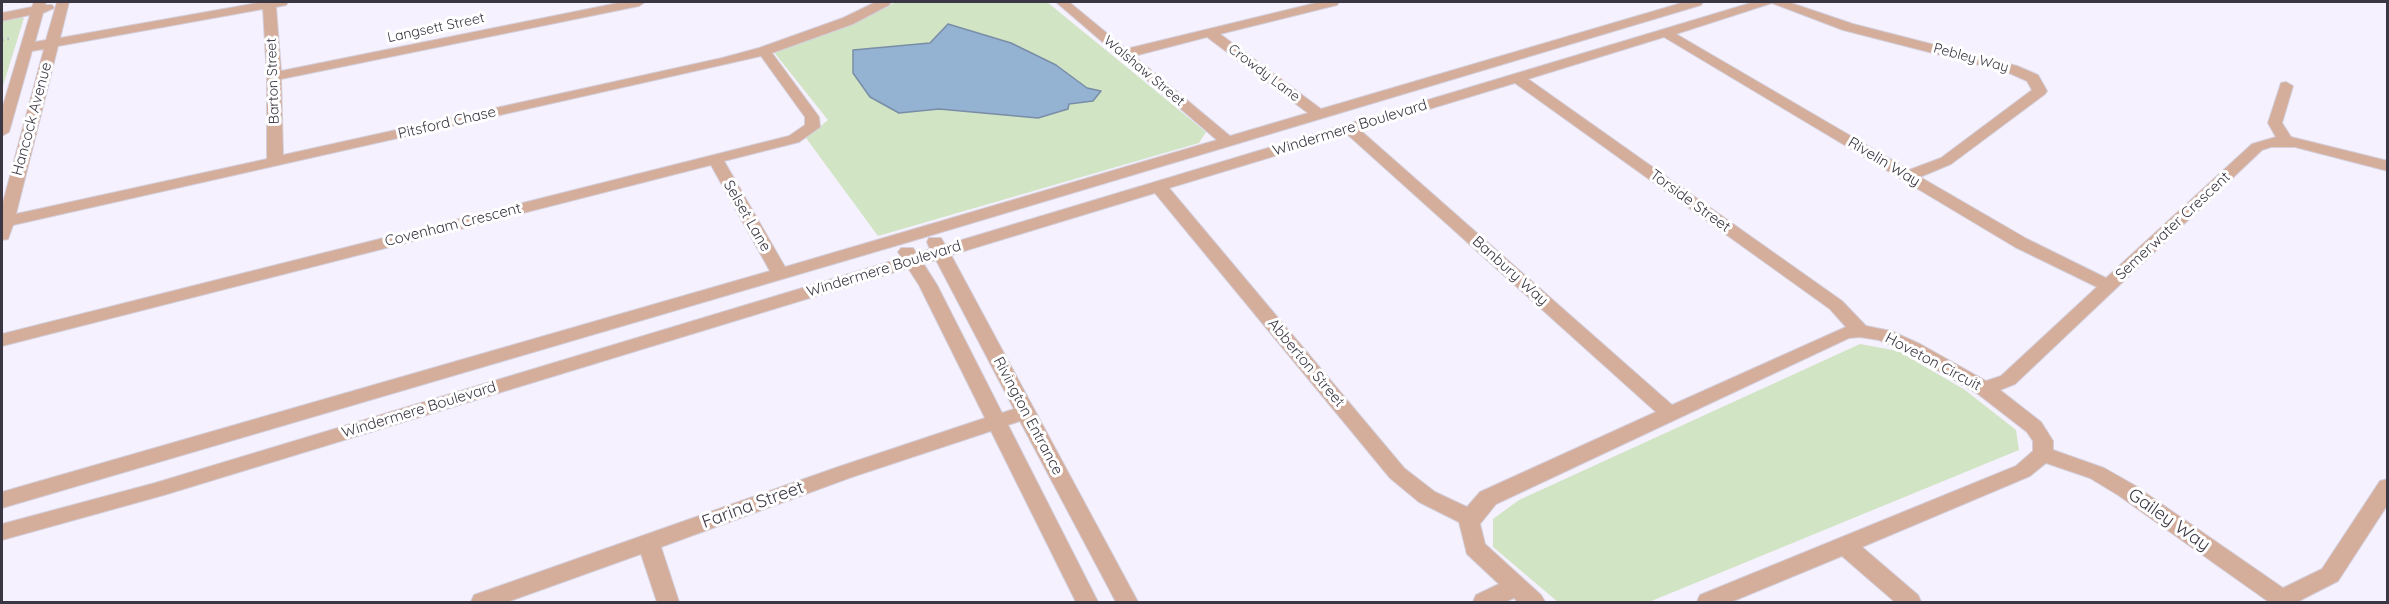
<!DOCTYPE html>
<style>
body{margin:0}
#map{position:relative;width:2389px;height:604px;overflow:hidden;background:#f5f1fe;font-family:Quicksand,sans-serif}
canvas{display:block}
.frame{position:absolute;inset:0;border:3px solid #3a3642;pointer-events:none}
</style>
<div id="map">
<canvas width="2389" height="604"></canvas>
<div class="frame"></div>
</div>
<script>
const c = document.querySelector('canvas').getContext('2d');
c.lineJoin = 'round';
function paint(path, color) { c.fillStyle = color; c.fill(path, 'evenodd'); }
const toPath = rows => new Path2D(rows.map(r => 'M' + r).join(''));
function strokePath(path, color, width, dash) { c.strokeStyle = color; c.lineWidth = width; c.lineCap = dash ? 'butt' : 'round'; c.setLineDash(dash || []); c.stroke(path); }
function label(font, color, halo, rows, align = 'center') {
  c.font = font + ' Quicksand,sans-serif'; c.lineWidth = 6; c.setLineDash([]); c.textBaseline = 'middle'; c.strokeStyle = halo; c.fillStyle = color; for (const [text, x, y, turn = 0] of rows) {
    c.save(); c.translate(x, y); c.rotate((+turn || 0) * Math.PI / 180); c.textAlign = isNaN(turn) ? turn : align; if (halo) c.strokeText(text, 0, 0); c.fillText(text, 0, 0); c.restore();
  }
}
const green = toPath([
 [911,2,1047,2,1206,132,1199,143,878,236,806,138,828,120,773,51,862,19,894,3],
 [17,17,24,18,2,89,2,19],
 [1860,344,1898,351,1965,390,2016,430,2019,450,1649,602,1558,602,1493,547,1493,519,1519,500]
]);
const water = toPath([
 [948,24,1011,43,1056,65,1087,88,1101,91,1093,101,1069,104,1068,109,1038,118,939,109,899,113,870,97,853,73,853,50,930,43,948,24]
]);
const path = toPath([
 [2,40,12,38]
]);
const minor = toPath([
 [34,2,46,2,45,5,52,5,54,8,43,13,35,42,46,40,57,2,69,2,60,38,263,2,288,2,286,5,276,7,281,71,623,2,645,2,639,6,281,79,283,155,722,58,759,48,843,18,876,2,891,2,889,5,853,24,772,53,819,117,820,127,799,142,724,161,785,267,1217,140,1056,2,1069,2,1126,49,1320,2,1339,2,1337,5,1220,34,1321,109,1685,2,1703,2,1701,5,905,243,2,508,2,492,770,271,711,165,2,346,2,334,789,136,805,125,805,117,761,56,13,225,8,239,2,240,2,206,44,49,32,51,9,132,2,136,2,109,30,15,2,21,2,13,32,7,34,2],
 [263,9,267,76,267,159,16,214,58,46,263,9],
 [1207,37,1308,113,1230,136,1134,56,1207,37],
 [1754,2,1788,2,1853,24,2017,66,2038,75,2047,91,2045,94,1951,164,1920,177,2027,239,2106,278,2252,144,2276,137,2268,123,2281,83,2286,82,2293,86,2282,123,2291,137,2388,161,2388,171,2295,147,2271,147,2262,150,2015,384,2000,390,2041,422,2053,441,2053,450,2104,468,2134,485,2283,588,2322,569,2380,481,2388,479,2388,504,2338,581,2297,602,2269,602,2118,495,2090,478,2046,463,2030,476,1862,547,1918,595,1921,602,1895,602,1842,556,1731,602,1697,602,1700,595,2016,466,2033,451,2033,441,2027,432,1978,394,1906,352,1879,340,1860,337,1849,338,1496,504,1480,524,1485,544,1541,595,1545,602,1518,602,1514,598,1505,602,1473,602,1476,595,1499,584,1467,554,1459,522,1419,502,1390,478,1155,193,951,255,1138,602,1116,602,1020,421,1008,425,1098,602,1076,602,991,431,852,477,661,547,679,602,657,602,641,554,507,602,471,602,474,595,838,467,985,418,919,285,908,268,164,495,2,540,2,524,155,483,902,258,898,252,901,248,913,248,917,254,930,249,927,242,929,238,941,238,945,245,1754,2],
 [1772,3,1843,30,2007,72,2027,81,2032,90,1941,158,1909,170,1676,34,1772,3],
 [1664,37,2015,247,2097,287,2001,376,1986,381,1920,344,1891,331,1866,326,1842,301,1528,79,1664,37],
 [1515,83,1830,309,1846,327,1672,405,1360,130,1515,83],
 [1347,134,1656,412,1480,492,1467,507,1435,492,1404,468,1169,188,1347,134],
 [936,260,1014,409,1002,413,937,285,923,263,936,260]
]);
const farStreetnames = [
 ["Langsett Street",436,28,-12],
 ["Pebley Way",1971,58,15],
 ["Walshaw Street",1144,71,40],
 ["Crowdy Lane",1264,73,37],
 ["Barton Street",273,81,-92]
];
const streetNames = [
 ["Hancock Avenue",32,119,-75],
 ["Pitsford Chase",447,123,-13],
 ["Windermere Boulevard",1350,128,-17],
 ["Rivelin Way",1884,162,31],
 ["Torside Street",1690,201,36],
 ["Selset Lane",747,216,60],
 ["Covenham Crescent",453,225,-14],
 ["Semerwater Crescent",2173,226,-43],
 ["Windermere Boulevard",884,269,-17],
 ["Banbury Way",1510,271,42],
 ["Hoveton Circuit",1933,362,28],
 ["Abberton Street",1306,363,50],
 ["Windermere Boulevard",419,410,-17],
 ["Rivington Entrance",1028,416,62]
];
const nearStreetnames = [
 ["Farina Street",753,505,-20],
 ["Gailey Way",2169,520,35]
];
paint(green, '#d1e4c4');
paint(water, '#94b2d2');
strokePath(water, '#798da7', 1.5);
strokePath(minor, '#d3cfdc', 2);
strokePath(path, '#b9b5c2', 3, [1.5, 4]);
paint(minor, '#d5ad9b');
label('14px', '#3a3642', '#fff', farStreetnames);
label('15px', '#3a3642', '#fff', streetNames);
label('18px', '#3a3642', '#fff', nearStreetnames);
</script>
